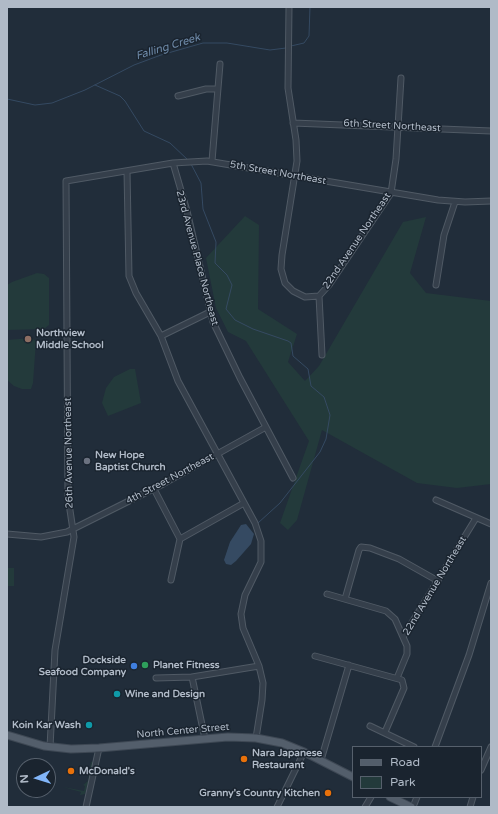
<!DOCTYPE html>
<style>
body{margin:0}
#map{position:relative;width:498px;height:814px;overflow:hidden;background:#212d3a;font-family:"Varela Round",sans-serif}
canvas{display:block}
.frame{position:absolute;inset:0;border:8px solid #b0bac7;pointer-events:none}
.legend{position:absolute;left:352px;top:746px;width:130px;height:52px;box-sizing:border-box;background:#1a242f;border:1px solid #56606c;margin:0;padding:5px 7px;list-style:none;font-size:12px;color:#b0bac7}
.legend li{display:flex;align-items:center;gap:8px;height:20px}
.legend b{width:20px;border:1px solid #56606c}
.north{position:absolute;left:16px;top:758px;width:40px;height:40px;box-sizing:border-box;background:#1a242f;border:1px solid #56606c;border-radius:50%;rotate:266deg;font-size:11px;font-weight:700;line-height:16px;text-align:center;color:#b0bac7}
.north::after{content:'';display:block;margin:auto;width:14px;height:18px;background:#82b6fa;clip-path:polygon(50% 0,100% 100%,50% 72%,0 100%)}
</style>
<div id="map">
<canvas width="498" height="814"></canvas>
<div class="frame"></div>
<ul class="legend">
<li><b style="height:5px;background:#535e6b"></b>Road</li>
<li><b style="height:11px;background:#233a3b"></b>Park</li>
</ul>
<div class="north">N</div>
</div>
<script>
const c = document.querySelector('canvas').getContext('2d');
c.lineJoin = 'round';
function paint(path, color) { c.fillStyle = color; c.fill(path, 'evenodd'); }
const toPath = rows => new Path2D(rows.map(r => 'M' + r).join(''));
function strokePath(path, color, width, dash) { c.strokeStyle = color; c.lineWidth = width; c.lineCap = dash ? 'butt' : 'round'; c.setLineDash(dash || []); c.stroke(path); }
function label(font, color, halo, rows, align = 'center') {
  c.font = font + ' "Varela Round",sans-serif'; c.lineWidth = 3; c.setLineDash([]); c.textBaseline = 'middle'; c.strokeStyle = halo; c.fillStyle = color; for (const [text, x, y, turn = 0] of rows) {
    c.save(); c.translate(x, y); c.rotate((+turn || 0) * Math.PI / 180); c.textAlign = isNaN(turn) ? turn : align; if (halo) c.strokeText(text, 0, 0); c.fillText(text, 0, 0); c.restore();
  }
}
const green = toPath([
 [245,216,259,225,258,309,297,334,288,362,305,381,319,366,403,222,426,217,410,273,426,293,491,301,491,484,457,488,417,483,322,430,297,520,288,530,280,523,309,441,246,341,228,332,216,308,206,258],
 [37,273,44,274,49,278,49,325,44,329,7,330,7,285,12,282],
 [31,338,36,341,33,383,31,389,22,389,14,386,7,380,7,340],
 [130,369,135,369,141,403,108,416,102,403,106,388,114,377],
 [7,568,14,568,14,586,7,586],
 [91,762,94,762,85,794,80,795,81,792,63,787,84,791,85,786,83,785,88,781]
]);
const water = toPath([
 [246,524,254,534,251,544,236,561,231,565,226,564,224,560,230,542,241,525]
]);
const stream = toPath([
 [291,46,304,43,309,36,310,7],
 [95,85,120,96,125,101,144,131,170,143,188,160],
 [7,99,35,105,52,103,85,90,134,65,161,55,203,43,227,43,270,50,286,48],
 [191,164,201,183,203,209,216,242,215,263,227,275,232,285,226,309,235,320,253,329,288,341,291,343,293,356,308,369,311,386,324,397,330,415,326,439,320,452,280,503,258,523]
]);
const minor = toPath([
 [289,7,288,88,296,140,297,161,282,255,281,269,285,283,293,291,305,297,319,296],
 [178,96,206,89,218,89],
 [293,123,491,131],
 [212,161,220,64],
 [173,163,187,211,213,322,240,378,293,478],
 [127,171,129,276,136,293,161,336,178,381,255,523,261,541,261,562,245,595,241,614,243,628,259,666,263,683,262,700,256,738],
 [436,285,444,235,455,202],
 [161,336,210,312],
 [322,355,319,296,329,285,391,193,396,159,401,78],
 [154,489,180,539,171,580],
 [436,500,491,524],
 [7,534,41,537,67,532,163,484,266,427],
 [180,539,244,503],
 [327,594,386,611,395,619,403,637],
 [345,599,359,550,361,547,370,548,399,559,438,581],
 [315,656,402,680,404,688,385,732],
 [192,677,205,739],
 [156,678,192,677,259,666],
 [397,678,407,654,407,646,403,637,476,518],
 [370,726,414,747],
 [50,747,55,650,74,537,68,497,66,181,173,163,207,161,438,200,465,202,491,201],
 [435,747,469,655,491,583],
 [321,760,349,665],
 [481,770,491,747],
 [86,807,99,748],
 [277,807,304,752],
 [365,807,371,797],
 [413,807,417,797],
 [470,807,473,797]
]);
const major = toPath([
 [7,735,44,746,71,749,99,748,228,737,256,738,282,743,304,752,353,777],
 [390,797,411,807]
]);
const markers = [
 [28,339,4,"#8d6e63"],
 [87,461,4,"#6b7280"],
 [145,665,4,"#2e9e5b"],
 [134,666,4,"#3f7fe0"],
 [117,694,4,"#0f9aa8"],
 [89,725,4,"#0f9aa8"],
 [244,759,4,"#e8710a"],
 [71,771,4,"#e8710a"],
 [328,793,4,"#e8710a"]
];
const streetNames = [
 ["6th Street Northeast",392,126,3],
 ["5th Street Northeast",278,173,10],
 ["22nd Avenue Northeast",357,241,-56],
 ["23rd Avenue Place Northeast",197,258,75],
 ["26th Avenue Northeast",69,453,-91],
 ["4th Street Northeast",170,479,-28],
 ["22nd Avenue Northeast",435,586,-59],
 ["North Center Street",183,731,-5]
];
const poiNames = [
 ["Northview",36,333],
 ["Middle School",36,345],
 ["New Hope",95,455],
 ["Baptist Church",95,467],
 ["Dockside",126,660,"right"],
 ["Seafood Company",126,672,"right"],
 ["Planet Fitness",153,665],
 ["Wine and Design",125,694],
 ["Koin Kar Wash",81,725,"right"],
 ["Nara Japanese",252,753],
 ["Restaurant",252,765],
 ["McDonald's",79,771],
 ["Granny's Country Kitchen",320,793,"right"]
];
const waterNames = [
 ["Falling Creek",168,47,-17]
];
paint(green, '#233a3b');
paint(water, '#354a62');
strokePath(stream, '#354a62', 1);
strokePath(minor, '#505a65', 7);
strokePath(major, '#3e4854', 9);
strokePath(minor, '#353f4b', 5);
strokePath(major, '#535e6b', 7);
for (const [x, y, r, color] of markers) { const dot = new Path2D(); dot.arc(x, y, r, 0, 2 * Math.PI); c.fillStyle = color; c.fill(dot); strokePath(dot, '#1a242f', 1.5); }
label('10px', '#b0bac7', '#1a242f', streetNames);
label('bold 10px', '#b0bac7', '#1a242f', poiNames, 'left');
label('italic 11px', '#708cab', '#1a242f', waterNames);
</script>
